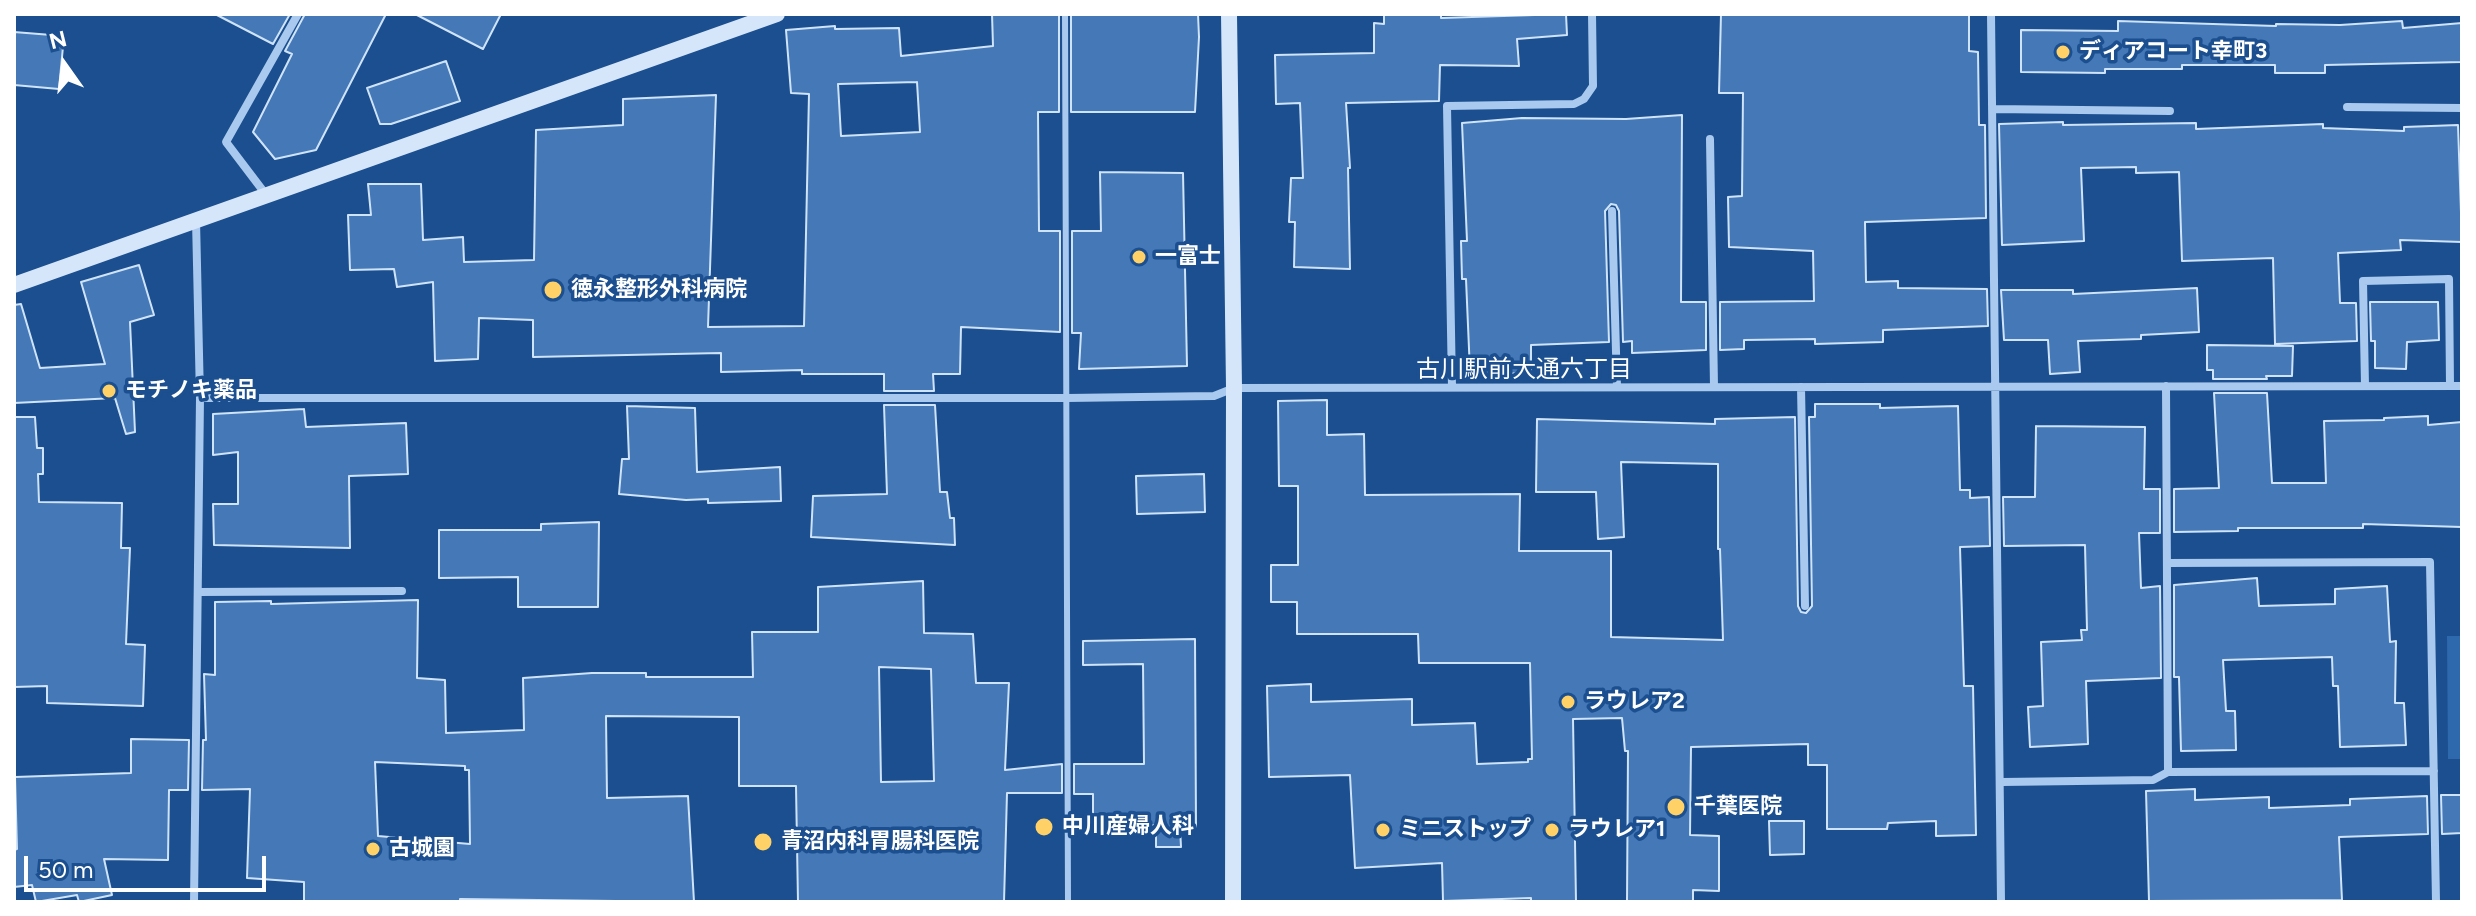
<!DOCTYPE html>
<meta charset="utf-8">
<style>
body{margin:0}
#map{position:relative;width:2476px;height:916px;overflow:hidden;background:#1b4f8f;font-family:Figtree,sans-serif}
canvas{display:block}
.frame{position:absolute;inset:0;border:16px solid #fff;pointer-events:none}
.north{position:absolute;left:24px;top:24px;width:80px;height:80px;-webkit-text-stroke:6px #1b4f8f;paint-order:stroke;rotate:346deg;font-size:22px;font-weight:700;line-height:32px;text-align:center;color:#fff}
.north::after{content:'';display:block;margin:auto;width:28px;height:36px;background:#fff;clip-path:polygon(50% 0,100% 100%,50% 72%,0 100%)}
.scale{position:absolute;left:24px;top:856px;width:242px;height:36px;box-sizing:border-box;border:4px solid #fff;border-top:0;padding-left:10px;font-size:24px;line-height:28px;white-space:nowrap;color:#fff;-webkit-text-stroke:6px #1b4f8f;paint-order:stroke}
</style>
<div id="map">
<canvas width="2476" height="916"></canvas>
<div class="frame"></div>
<div class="north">N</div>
<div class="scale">50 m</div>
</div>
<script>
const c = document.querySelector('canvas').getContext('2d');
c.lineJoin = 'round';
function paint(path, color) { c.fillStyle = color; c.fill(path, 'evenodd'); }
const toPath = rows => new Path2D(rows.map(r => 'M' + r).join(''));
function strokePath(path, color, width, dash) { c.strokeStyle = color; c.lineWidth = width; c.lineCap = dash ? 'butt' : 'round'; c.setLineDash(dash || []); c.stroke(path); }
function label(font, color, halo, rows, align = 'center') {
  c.font = font + ' Figtree,"Noto Sans JP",sans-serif'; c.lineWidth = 7; c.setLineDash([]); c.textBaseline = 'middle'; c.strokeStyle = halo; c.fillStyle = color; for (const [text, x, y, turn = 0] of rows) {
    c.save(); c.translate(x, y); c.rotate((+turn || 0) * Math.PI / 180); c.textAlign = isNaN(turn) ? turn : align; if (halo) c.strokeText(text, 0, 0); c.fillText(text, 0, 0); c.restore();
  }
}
const green = toPath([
 [2447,636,2462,636,2462,759,2448,759]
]);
const building = toPath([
 [215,14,290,14,273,44,215,14],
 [305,14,386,14,316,150,275,159,253,132,292,54,285,51,305,14],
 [415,14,501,14,483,49,415,14],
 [992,14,1059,14,1059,112,1038,112,1039,231,1060,231,1060,332,961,327,960,374,933,374,934,391,884,391,884,374,802,374,802,370,721,372,721,353,533,357,533,320,479,318,478,359,435,361,433,282,397,287,394,269,350,270,348,215,371,215,368,184,421,184,423,240,463,237,464,262,534,260,536,130,623,125,623,99,716,95,708,327,804,326,809,94,791,93,786,30,835,26,835,29,899,28,901,56,993,46,992,14],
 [917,82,920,132,841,136,838,84,917,82],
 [1071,14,1198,14,1199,37,1195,112,1071,112,1071,14],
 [1384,14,1441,14,1441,18,1566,14,1567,35,1517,39,1519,66,1440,65,1439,101,1346,103,1350,168,1348,168,1350,269,1294,267,1295,222,1289,222,1291,178,1303,178,1300,103,1276,104,1275,55,1374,53,1374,23,1384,24,1384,14],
 [1721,14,1969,14,1969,51,1978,52,1979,125,1985,125,1986,218,1865,222,1866,282,1898,281,1898,288,1987,289,1988,326,1883,330,1883,342,1815,344,1815,339,1744,340,1744,349,1720,350,1720,302,1814,301,1813,251,1729,247,1728,197,1742,196,1743,93,1719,93,1721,14],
 [2118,21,2276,26,2276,24,2340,25,2402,21,2403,28,2462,23,2462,62,2325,65,2325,73,2275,73,2275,65,2182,65,2182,69,2105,69,2105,73,2021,72,2021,30,2118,31,2118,21],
 [14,32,64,36,59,89,14,85,14,32],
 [446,61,460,101,391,124,380,124,367,88,446,61],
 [1682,115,1681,302,1706,302,1706,350,1632,353,1632,341,1623,342,1619,211,1616,205,1611,204,1605,211,1609,342,1531,345,1531,374,1470,372,1466,279,1462,279,1461,241,1467,241,1462,123,1522,118,1626,119,1682,115],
 [2063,122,2063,125,2196,123,2196,129,2323,124,2323,128,2404,131,2404,127,2458,125,2462,242,2400,240,2401,250,2338,253,2340,303,2356,303,2357,341,2275,344,2273,258,2182,261,2179,172,2136,173,2136,167,2081,168,2084,241,2002,245,1999,124,2063,122],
 [1100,172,1183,173,1187,366,1079,369,1081,333,1072,333,1072,231,1101,231,1100,172],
 [139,265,154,315,130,322,135,432,126,434,115,398,14,403,14,305,21,304,40,368,105,364,81,282,139,265],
 [2197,288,2199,332,2141,335,2141,339,2078,341,2080,372,2050,374,2048,340,2004,340,2001,290,2073,290,2073,294,2197,288],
 [2370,302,2438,302,2439,340,2407,342,2406,369,2375,368,2375,341,2371,341,2370,302],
 [2207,345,2293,346,2292,376,2266,376,2267,379,2213,379,2213,370,2207,370,2207,345],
 [2214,393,2267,393,2272,483,2326,483,2324,421,2384,420,2384,418,2428,416,2428,425,2462,422,2462,527,2363,524,2363,528,2238,528,2238,531,2174,532,2174,489,2219,488,2214,393],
 [1327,400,1327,435,1364,434,1365,495,1520,494,1519,551,1611,551,1611,637,1723,640,1720,549,1718,549,1718,464,1621,462,1624,537,1598,539,1596,492,1536,492,1537,419,1715,424,1715,419,1795,417,1798,606,1801,612,1806,613,1812,606,1809,417,1815,417,1815,404,1880,404,1880,408,1958,406,1960,490,1970,490,1970,498,1989,497,1990,546,1960,547,1964,686,1973,686,1976,835,1936,836,1936,821,1888,823,1887,829,1827,829,1827,765,1808,765,1808,744,1691,747,1690,835,1719,836,1719,891,1693,890,1693,902,1627,902,1628,751,1625,751,1622,718,1573,719,1576,902,1531,902,1531,898,1443,901,1442,863,1355,868,1350,775,1269,777,1267,686,1311,684,1311,702,1412,699,1412,725,1475,723,1477,764,1528,762,1528,759,1532,759,1530,663,1419,663,1418,634,1297,634,1297,602,1271,602,1271,565,1298,565,1298,486,1279,486,1278,401,1327,400],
 [884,405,935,405,940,492,947,492,950,518,954,518,955,545,811,537,813,496,887,494,884,405],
 [627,406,695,408,697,472,780,467,781,501,708,503,708,499,686,500,619,494,622,459,629,459,627,406],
 [304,409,306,427,406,423,408,474,349,476,350,548,214,545,213,504,238,504,238,452,213,455,213,414,304,409],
 [14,417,35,417,37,448,43,448,43,474,38,474,39,502,122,503,121,548,130,548,126,644,145,645,143,706,47,703,47,686,14,687,14,417],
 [2036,426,2145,427,2144,489,2160,489,2160,533,2139,533,2141,588,2160,586,2161,678,2086,681,2088,744,2030,747,2028,707,2043,706,2041,642,2082,640,2081,630,2087,630,2085,545,2004,546,2003,497,2035,497,2036,426],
 [1204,474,1205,512,1137,514,1136,476,1204,474],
 [599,522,598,607,518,607,518,577,439,578,439,530,541,530,541,524,599,522],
 [2257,578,2259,606,2335,604,2335,589,2387,586,2390,642,2396,641,2395,703,2404,703,2406,745,2340,747,2338,686,2333,686,2332,657,2223,660,2226,711,2235,711,2236,750,2181,751,2179,677,2174,677,2174,585,2257,578],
 [923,581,924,633,973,634,976,683,1009,683,1005,770,1062,764,1062,793,1007,793,1004,902,798,902,796,786,739,786,739,717,606,716,607,798,688,796,694,902,460,899,460,902,304,902,304,882,247,878,250,789,202,790,203,740,206,740,204,674,215,675,215,602,271,601,271,604,418,600,417,678,445,680,446,733,524,730,523,678,592,673,646,673,646,677,753,677,752,632,818,632,818,587,923,581],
 [879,667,931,669,934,781,881,782,879,667],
 [375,762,465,766,465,770,469,770,470,844,378,836,375,762],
 [1195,639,1196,827,1180,827,1181,847,1156,847,1156,825,1093,825,1093,794,1074,794,1074,764,1144,764,1143,664,1083,665,1083,641,1195,639],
 [131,739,189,740,188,790,169,790,168,860,104,859,112,895,79,902,77,895,36,902,32,885,14,887,14,850,17,849,15,777,131,773,131,739],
 [2195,789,2195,800,2269,797,2269,808,2350,805,2350,799,2427,796,2428,834,2339,837,2342,900,2149,901,2146,791,2195,789],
 [2441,795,2462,795,2462,833,2442,834,2441,795],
 [1769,821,1804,821,1804,854,1770,855,1769,821]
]);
const lane = toPath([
 [1065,14,1068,902]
]);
const street = toPath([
 [1991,14,2001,902],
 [2347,107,2462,108],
 [1992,109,2170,111],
 [1710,139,1714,387],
 [267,196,226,142,298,14],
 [1612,211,1617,387],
 [2166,386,2168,772,2434,771],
 [2365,386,2363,281,2449,279,2450,386],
 [1452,387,1447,106,1574,104,1584,99,1593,86,1592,14],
 [1801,387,1805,606],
 [200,398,1067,398,1214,396,1234,388,2462,386],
 [2167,563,2430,562,2436,902],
 [198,592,402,591],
 [2002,782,2153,780,2168,772],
 [194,902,200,398,196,220]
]);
const secondary = toPath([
 [1229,14,1234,388,1233,902],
 [14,285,777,14]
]);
const markers = [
 [2063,52,8,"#ffd166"],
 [1139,257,8,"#ffd166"],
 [553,290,10,"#ffd166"],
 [109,391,8,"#ffd166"],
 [1568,702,8,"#ffd166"],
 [1676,807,10,"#ffd166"],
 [1044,827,10,"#ffd166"],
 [1383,830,8,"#ffd166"],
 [1552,830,8,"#ffd166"],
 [763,842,10,"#ffd166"],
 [373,849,8,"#ffd166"]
];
const poiNames = [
 ["ディアコート幸町3",2079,52],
 ["一富士",1155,257],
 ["徳永整形外科病院",571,290],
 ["モチノキ薬品",125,391],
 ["ラウレア2",1584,702],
 ["千葉医院",1694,807],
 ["中川産婦人科",1062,827],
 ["ミニストップ",1399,830],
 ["ラウレア1",1568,830],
 ["青沼内科胃腸科医院",781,842],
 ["古城園",389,849]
];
const neighbourhoodNames = [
 ["古川駅前大通六丁目",1524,370]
];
paint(green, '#2e69ad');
paint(building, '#4478b7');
strokePath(building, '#cfe3fa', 2);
strokePath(lane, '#a9c9ee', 6);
strokePath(street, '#a9c9ee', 8);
strokePath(secondary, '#d6e6fa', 16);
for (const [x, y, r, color] of markers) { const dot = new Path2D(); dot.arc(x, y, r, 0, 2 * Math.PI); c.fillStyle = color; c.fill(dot); strokePath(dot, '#1b4f8f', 3); }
label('bold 22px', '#fff', '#1b4f8f', poiNames, 'left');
label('24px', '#fff', '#1b4f8f', neighbourhoodNames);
</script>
